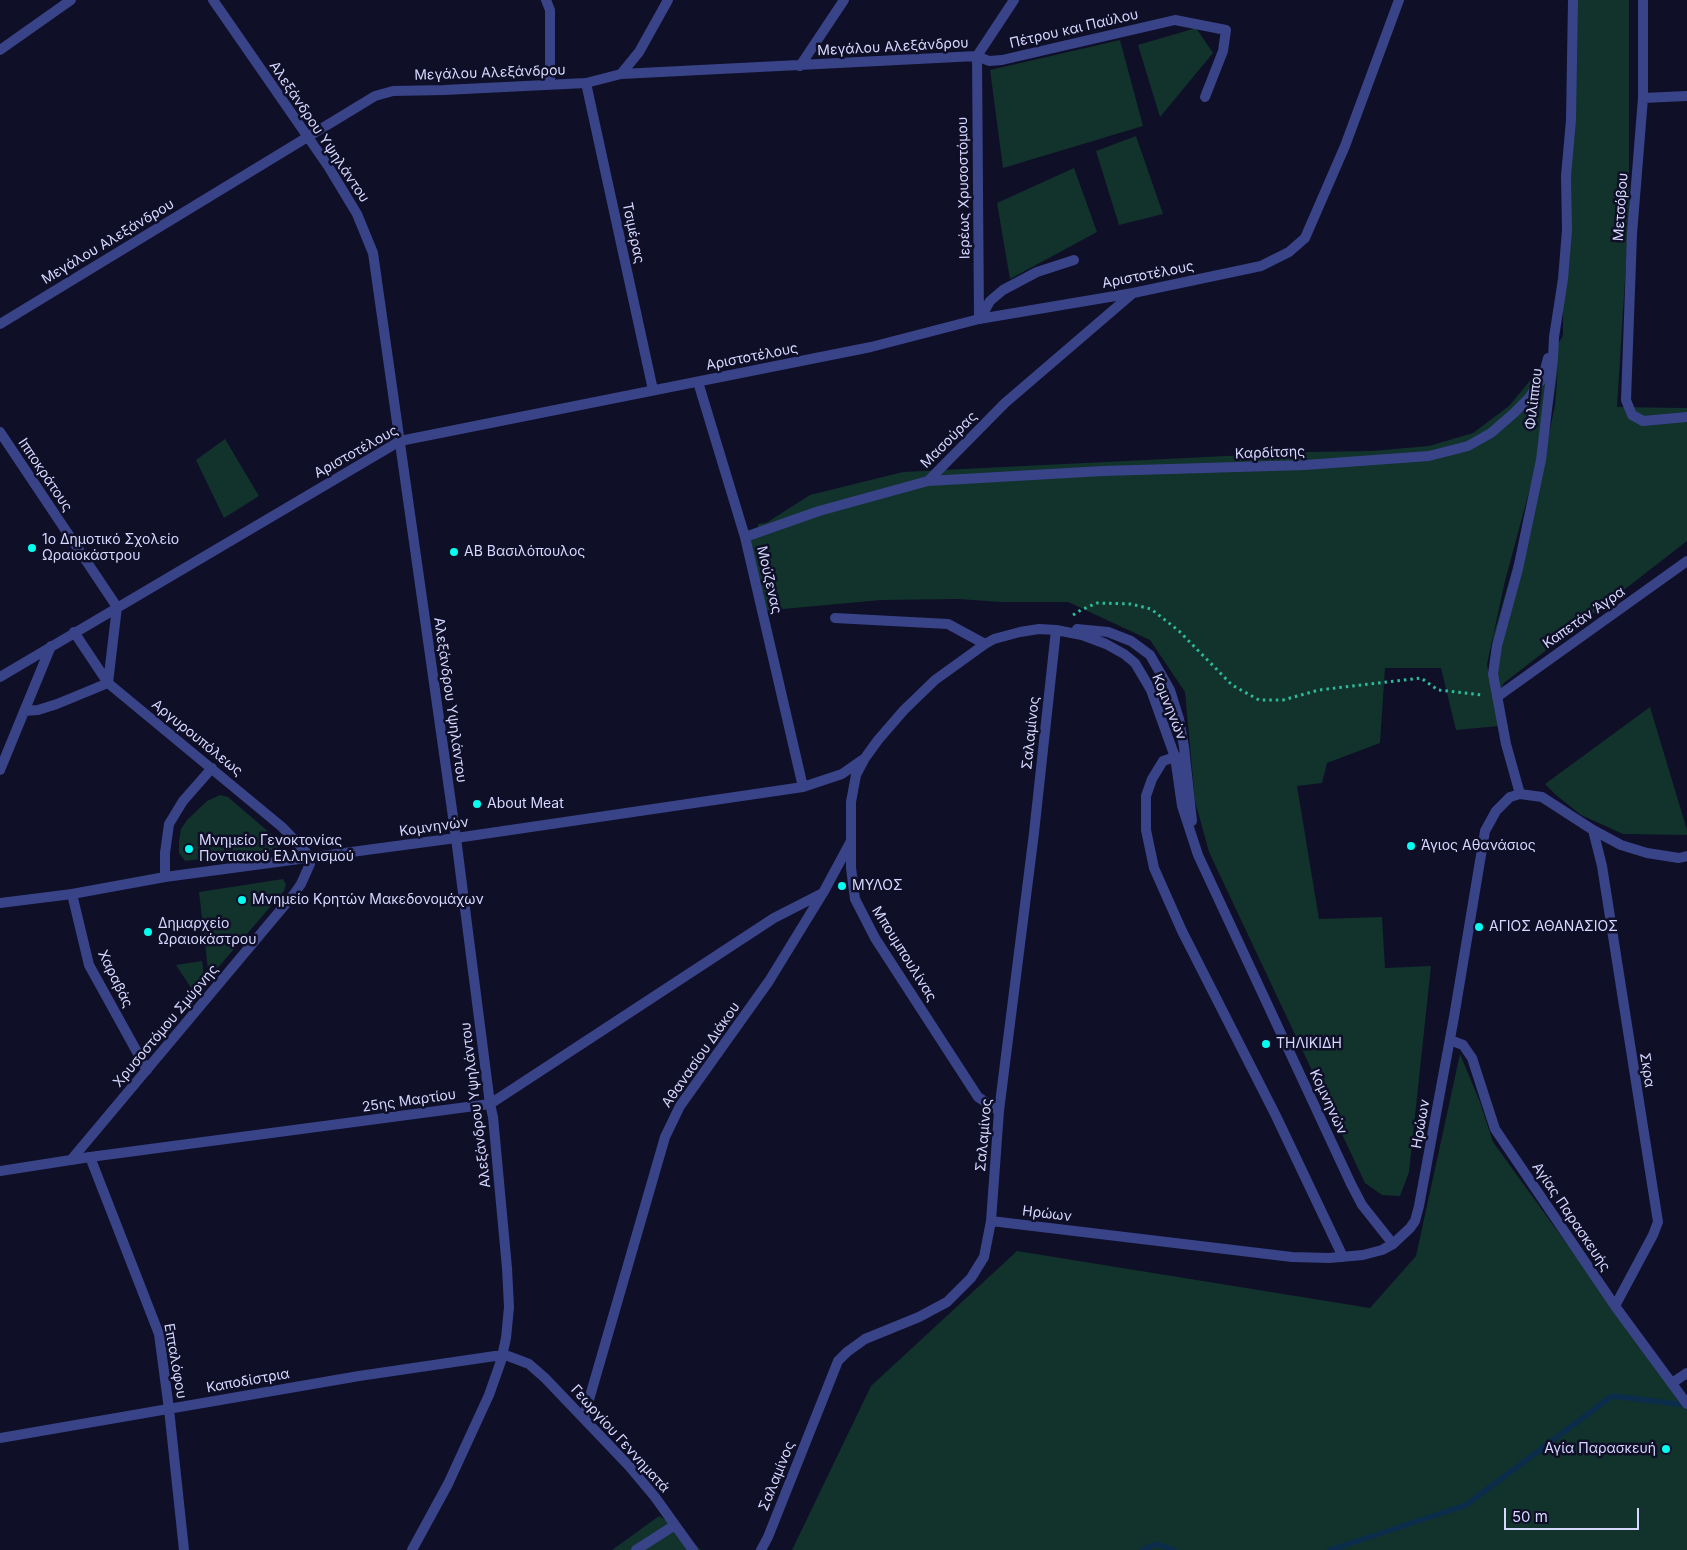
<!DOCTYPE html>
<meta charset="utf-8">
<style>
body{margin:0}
#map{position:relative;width:1687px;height:1550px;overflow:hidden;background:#0f0f28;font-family:Inter,sans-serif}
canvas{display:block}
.scale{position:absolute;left:1504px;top:1508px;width:135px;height:22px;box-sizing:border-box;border:2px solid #d6d8ff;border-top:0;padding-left:6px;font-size:15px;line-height:18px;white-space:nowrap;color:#d6d8ff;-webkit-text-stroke:4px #0f0f28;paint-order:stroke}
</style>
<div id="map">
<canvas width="1687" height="1550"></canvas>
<div class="scale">50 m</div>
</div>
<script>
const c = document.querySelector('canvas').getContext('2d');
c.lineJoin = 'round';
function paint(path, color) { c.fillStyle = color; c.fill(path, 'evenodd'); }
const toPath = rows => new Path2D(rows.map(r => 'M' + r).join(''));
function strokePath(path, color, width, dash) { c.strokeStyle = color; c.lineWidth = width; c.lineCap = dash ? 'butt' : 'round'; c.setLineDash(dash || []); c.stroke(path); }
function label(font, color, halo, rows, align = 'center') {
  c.font = font + ' Inter,sans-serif'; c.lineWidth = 5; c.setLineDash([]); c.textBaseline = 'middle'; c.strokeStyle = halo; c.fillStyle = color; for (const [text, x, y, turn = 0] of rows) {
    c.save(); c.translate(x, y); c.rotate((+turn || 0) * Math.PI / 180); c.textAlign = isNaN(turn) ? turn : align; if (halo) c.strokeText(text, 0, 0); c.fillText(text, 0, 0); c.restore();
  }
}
const green = toPath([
 [1573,0,1629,0,1629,217,1617,407,1687,408,1687,541,1504,683,1497,697,1490,662,1493,637,1544,458,1555,405,1558,369,1553,403,1505,581,1487,664,1499,726,1456,730,1441,668,1385,668,1380,743,1327,763,1322,783,1297,786,1319,919,1382,917,1385,968,1431,966,1409,1172,1400,1196,1382,1195,1365,1183,1209,852,1195,801,1185,692,1150,640,1068,602,1001,602,958,599,881,600,761,611,745,537,758,528,758,524,766,523,810,495,903,472,1307,452,1372,451,1429,446,1473,433,1509,406,1544,364,1563,336,1563,279],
 [1196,28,1213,53,1160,117,1138,45],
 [1120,40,1143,126,1003,168,990,70],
 [1136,136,1163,214,1119,225,1096,151],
 [1074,168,1097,232,1010,279,997,203],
 [225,439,259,496,224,518,196,460],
 [1650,707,1687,830,1687,835,1623,834,1581,815,1556,795,1545,784],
 [220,795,228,797,278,840,280,844,277,849,247,854,240,850,214,854,208,858,185,861,179,853,179,841,181,829,187,820,207,801],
 [283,879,286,884,284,891,209,978,199,892],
 [202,961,205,983,195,994,176,965],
 [1460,1054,1480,1102,1493,1142,1687,1410,1687,1550,792,1550,871,1386,1017,1251,1370,1308,1416,1256],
 [659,1516,675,1525,701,1550,612,1550]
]);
const stream = toPath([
 [1142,1550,1156,1544,1174,1550],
 [1330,1550,1466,1505,1612,1396,1686,1405]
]);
const path = toPath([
 [1073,615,1081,610,1097,603,1131,604,1151,609,1179,631,1232,685,1259,700,1283,700,1319,690,1421,678,1438,690,1483,695]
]);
const minor = toPath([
 [546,0,550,10,550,84],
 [1643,0,1643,98,1632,234,1626,400,1632,415,1643,421,1687,417],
 [0,50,71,0],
 [977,56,979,319],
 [977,56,1014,0],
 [800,66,844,0],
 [621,74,977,56,989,61,1002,60,1175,20,1226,30,1223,51,1205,97],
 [586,83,653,390],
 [1643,98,1687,96],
 [980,319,990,301,1003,290,1037,272,1074,260],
 [698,382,745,537,803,787],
 [0,432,117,607],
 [928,481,1103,471,1305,465,1429,456,1468,446,1491,433,1514,413,1529,398,1543,377,1548,358],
 [745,537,819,511,928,481,1005,403,1132,294],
 [835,618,948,624,985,644],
 [1077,629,1108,632,1131,641,1150,655,1170,690,1179,719,1184,747,1192,821],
 [0,677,400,441,871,347,979,319,1133,293,1261,266,1289,252,1305,238,1345,146,1399,0],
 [1497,697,1687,561],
 [24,711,38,710,57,704,108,683,117,607],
 [1185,758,1175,757,1163,761,1152,779,1146,796,1146,830,1154,868,1182,931,1276,1116,1343,1257],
 [0,770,51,646],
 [1520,794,1506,744,1493,674,1497,646,1518,569,1541,460,1553,359,1554,337,1563,279,1567,230,1566,176,1571,120,1573,0],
 [1593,830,1602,866,1658,1222,1653,1235,1615,1306],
 [456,838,803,787,842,774,862,760],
 [165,877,165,853,169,824,183,801,212,768],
 [72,894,89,965,147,1070],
 [1450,1040,1463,1045,1472,1058,1495,1129,1615,1306,1687,1404],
 [999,1111,978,1097,875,938,855,899,851,868,851,802,856,775,865,758,878,740,904,710,935,680,985,644,994,639,1020,632,1039,629,1056,630,1082,635,1106,644,1124,654,1135,663,1151,690,1175,757,1182,806,1198,855,1351,1184,1362,1205,1393,1244],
 [90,1157,159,1334,169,1409,184,1550],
 [71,1160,294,894,301,884,310,864,310,859,305,851,282,827,108,683,74,632],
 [991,1221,1292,1257,1329,1258,1363,1255,1382,1250,1393,1244,1410,1228,1415,1221,1419,1206,1454,1017,1485,831,1496,811,1510,797,1520,794,1542,797,1593,830,1621,845,1647,853,1679,858,1687,856],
 [1672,1383,1687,1373],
 [584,1417,665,1137,680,1106,769,981,823,893,850,843],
 [0,1438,359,1376,495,1356,508,1356,529,1364,545,1378,629,1466,655,1497,675,1525,636,1550],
 [675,1525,693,1550],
 [412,1550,448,1484,489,1395,501,1361,506,1338,509,1307,507,1268,493,1117,490,1104,774,918,823,893],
 [761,1550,768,1537,838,1361,847,1352,865,1339,919,1317,947,1302,971,1278,984,1257,991,1221,999,1111,1034,833,1056,630]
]);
const tertiary = toPath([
 [0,324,375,96,393,91,444,90,586,83,621,74,639,52,668,0],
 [0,903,72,894,165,877,456,838],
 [0,1171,90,1157,490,1104,456,838,373,253,357,214,328,166,213,0]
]);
const markers = [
 [32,548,5,"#02ffef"],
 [454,552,5,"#02ffef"],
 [477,804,5,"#02ffef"],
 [1411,846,5,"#02ffef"],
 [189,849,5,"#02ffef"],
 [842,886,5,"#02ffef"],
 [242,900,5,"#02ffef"],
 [1479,927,5,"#02ffef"],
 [148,932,5,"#02ffef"],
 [1266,1044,5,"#02ffef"],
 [1666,1449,5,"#02ffef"]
];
const streetNames = [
 ["Πέτρου και Παύλου",1074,29,-13],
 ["Μεγάλου Αλεξάνδρου",893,47,-3],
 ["Μεγάλου Αλεξάνδρου",490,73,-2],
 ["Αλεξάνδρου Υψηλάντου",319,132,56],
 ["Ιερέως Χρυσοστόμου",964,188,-91],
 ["Μετσόβου",1621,207,-86],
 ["Τσιμέρας",633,233,78],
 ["Μεγάλου Αλεξάνδρου",108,242,-31],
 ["Αριστοτέλους",1148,275,-11],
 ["Αριστοτέλους",752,357,-11],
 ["Φιλίππου",1534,399,-83],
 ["Μασούρας",949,440,-45],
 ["Αριστοτέλους",356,452,-29],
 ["Καρδίτσης",1270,453,-2],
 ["Ιπποκράτους",45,475,56],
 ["Μούζενας",769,580,77],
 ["Καπετάν Άγρα",1584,618,-35],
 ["Αλεξάνδρου Υψηλάντου",450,700,82],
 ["Κομνηνών",1169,707,68],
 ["Σαλαμίνος",1031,733,-84],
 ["Αργυρουπόλεως",197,738,39],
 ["Κομνηνών",434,827,-8],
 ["Μπουμπουλίνας",904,954,58],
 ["Χαραβάς",115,979,64],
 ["Χρυσοστόμου Σμύρνης",166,1026,-50],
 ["Αθανασίου Διάκου",701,1055,-55],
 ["Σκρα",1647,1070,81],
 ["25ης Μαρτίου",409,1101,-8],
 ["Κομνηνών",1328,1102,65],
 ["Αλεξάνδρου Υψηλάντου",476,1105,-97],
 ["Ηρώων",1421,1124,-80],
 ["Σαλαμίνος",984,1135,-85],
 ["Ηρώων",1047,1214,7],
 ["Αγίας Παρασκευής",1571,1217,56],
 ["Επταλόφου",175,1361,80],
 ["Καποδίστρια",248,1381,-10],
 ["Γεωργίου Γεννηματά",620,1439,48],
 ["Σαλαμίνος",777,1476,-68]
];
const poiNames = [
 ["1ο Δημοτικό Σχολείο",42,540],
 ["Ωραιοκάστρου",42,556],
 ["ΑΒ Βασιλόπουλος",464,552],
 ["About Meat",487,804],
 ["Μνημείο Γενοκτονίας",199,841],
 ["Ποντιακού Ελληνισμού",199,857],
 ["Άγιος Αθανάσιος",1421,846],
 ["ΜΥΛΟΣ",852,886],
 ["Μνημείο Κρητών Μακεδονομάχων",252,900],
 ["Δημαρχείο",158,924],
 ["Ωραιοκάστρου",158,940],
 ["ΑΓΙΟΣ ΑΘΑΝΑΣΙΟΣ",1489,927],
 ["ΤΗΛΙΚΙΔΗ",1276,1044],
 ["Αγία Παρασκευή",1656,1449,"right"]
];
paint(green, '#12322c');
strokePath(stream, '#0b2d4b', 5.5);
strokePath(path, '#2cbc9c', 3, [2.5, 4]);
strokePath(minor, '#394388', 10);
strokePath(tertiary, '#394388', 10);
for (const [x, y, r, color] of markers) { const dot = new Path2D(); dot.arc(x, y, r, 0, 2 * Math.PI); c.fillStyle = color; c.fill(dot); strokePath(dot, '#0f0f28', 2); }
label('14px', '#d6d8ff', '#0f0f28', streetNames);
label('14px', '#d6d8ff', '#0f0f28', poiNames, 'left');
</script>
